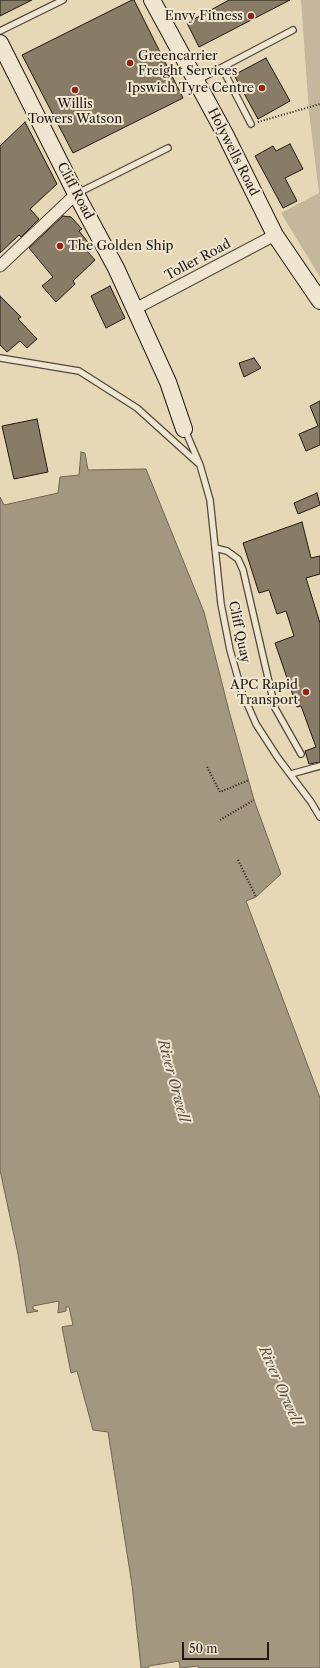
<!DOCTYPE html>
<style>
body{margin:0}
#map{position:relative;width:320px;height:1668px;overflow:hidden;background:#e6d7b7;font-family:"Libre Caslon Text",serif}
canvas{display:block}
.scale{position:absolute;left:182px;top:1642px;width:87px;height:18px;box-sizing:border-box;border:2px solid #221a11;border-top:0;padding-left:5px;font-size:12px;line-height:14px;white-space:nowrap;color:#221a11;-webkit-text-stroke:3px #efe5d0;paint-order:stroke}
</style>
<div id="map">
<canvas width="320" height="1668"></canvas>
<div class="scale">50 m</div>
</div>
<script>
const c = document.querySelector('canvas').getContext('2d');
c.lineJoin = 'round';
function paint(path, color) { c.fillStyle = color; c.fill(path, 'evenodd'); }
const toPath = rows => new Path2D(rows.map(r => 'M' + r).join(''));
function strokePath(path, color, width, dash) { c.strokeStyle = color; c.lineWidth = width; c.lineCap = dash ? 'butt' : 'round'; c.setLineDash(dash || []); c.stroke(path); }
function label(font, color, halo, rows, align = 'center') {
  c.font = font + ' "Libre Caslon Text",serif'; c.lineWidth = 4; c.setLineDash([]); c.textBaseline = 'middle'; c.strokeStyle = halo; c.fillStyle = color; for (const [text, x, y, turn = 0] of rows) {
    c.save(); c.translate(x, y); c.rotate((+turn || 0) * Math.PI / 180); c.textAlign = isNaN(turn) ? turn : align; if (halo) c.strokeText(text, 0, 0); c.fillText(text, 0, 0); c.restore();
  }
}
const green = toPath([
 [301,0,320,0,320,277,281,213,319,193,309,112]
]);
const water = toPath([
 [81,452,85,453,88,470,146,469,204,612,229,711,254,800,281,874,256,897,246,901,320,1098,320,1668,199,1668,198,1666,180,1668,179,1661,149,1666,148,1668,141,1668,132,1585,108,1432,93,1430,77,1371,71,1373,62,1327,73,1325,69,1307,66,1307,66,1311,58,1313,59,1301,33,1306,33,1309,38,1311,27,1313,18,1254,0,1170,0,497,4,505,58,493,60,477,79,475,81,452]
]);
const building = toPath([
 [0,0,32,0,0,16,0,0],
 [132,0,134,0,183,98,73,153,22,55,132,0],
 [229,0,290,0,199,47,187,23,229,0],
 [266,58,290,101,258,119,234,75,266,58],
 [25,122,57,184,30,209,39,219,21,237,19,235,0,253,0,146,25,122],
 [290,144,303,169,285,178,297,201,283,208,255,156,273,146,276,151,290,144],
 [63,216,71,217,82,229,79,231,91,246,86,250,95,260,73,281,75,284,56,302,42,286,53,277,29,248,63,216],
 [110,286,125,318,106,328,91,296,110,286],
 [0,296,21,317,18,319,37,339,27,348,20,341,7,352,0,345,0,296],
 [254,358,261,368,244,377,239,363,254,358],
 [320,401,320,445,306,451,299,434,318,426,310,406,320,401],
 [37,419,48,472,14,479,2,426,37,419],
 [317,493,320,505,298,514,294,503,317,493],
 [302,522,311,558,320,556,320,574,306,578,320,623,320,762,309,764,305,751,316,747,301,706,297,707,275,643,294,636,286,611,277,614,269,590,259,593,243,543,302,522]
]);
const path = toPath([
 [258,122,320,104],
 [207,767,220,792,249,780],
 [220,820,254,800],
 [238,860,256,897]
]);
const lane = toPath([
 [0,31,63,0],
 [222,68,251,124],
 [198,80,293,30],
 [78,193,168,148],
 [0,358,79,371,137,408,199,464],
 [185,430,200,465,210,500,221,604,230,650,242,692,256,724,278,758,311,802,320,817],
 [215,548,227,551,238,559,243,570,275,708,301,754],
 [291,774,320,766]
]);
const street = toPath([
 [0,266,76,194],
 [135,309,275,235]
]);
const secondary = toPath([
 [152,0,225,134,275,235,320,301],
 [0,43,76,194,116,268,168,382,184,429]
]);
const markers = [
 [251,16,4,"#8f2418"],
 [130,63,4,"#8f2418"],
 [262,88,4,"#8f2418"],
 [75,90,4,"#8f2418"],
 [60,246,4,"#8f2418"],
 [306,692,4,"#8f2418"]
];
const poiNames = [
 ["Envy Fitness",243,16],
 ["Greencarrier",138,56,"left"],
 ["Freight Services",138,71,"left"],
 ["Ipswich Tyre Centre",254,88],
 ["Willis",75,104,"center"],
 ["Towers Watson",75,119,"center"],
 ["The Golden Ship",68,246,"left"],
 ["APC Rapid",298,685],
 ["Transport",298,700]
];
const streetNames = [
 ["Holywells Road",233,152,63],
 ["Cliff Road",75,191,62],
 ["Toller Road",198,260,-28],
 ["Cliff Quay",239,632,78]
];
const waterNames = [
 ["River Orwell",173,1081,75],
 ["River Orwell",280,1386,66]
];
paint(green, '#c5b79b');
paint(water, '#a3977f');
strokePath(water, '#6f6553', 1);
paint(building, '#887c67');
strokePath(building, '#221a11', 1);
strokePath(lane, '#53493a', 8);
strokePath(street, '#53493a', 13);
strokePath(secondary, '#221a11', 18);
strokePath(path, '#221a11', 2, [1, 2]);
strokePath(lane, '#efe5d0', 5.5);
strokePath(street, '#efe5d0', 11);
strokePath(secondary, '#efe5d0', 16);
for (const [x, y, r, color] of markers) { const dot = new Path2D(); dot.arc(x, y, r, 0, 2 * Math.PI); c.fillStyle = color; c.fill(dot); strokePath(dot, '#efe5d0', 1.5); }
label('13px', '#221a11', '#efe5d0', poiNames, 'right');
label('13px', '#221a11', '#efe5d0', streetNames);
label('italic 14px', '#564c3d', '#efe5d0', waterNames);
</script>
